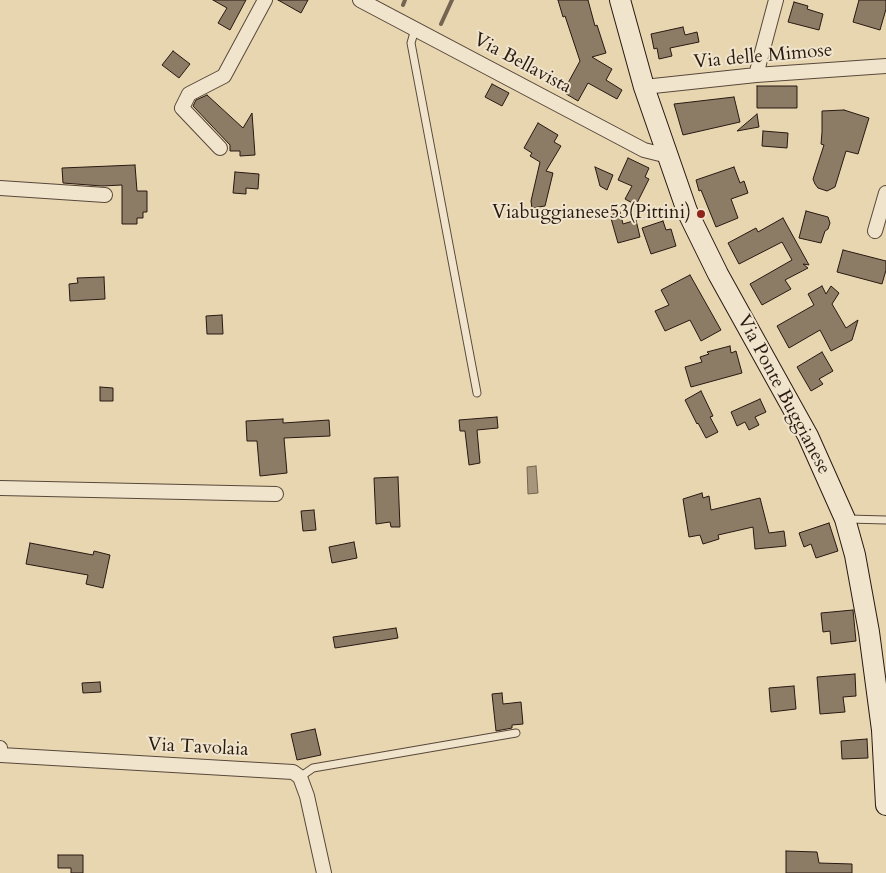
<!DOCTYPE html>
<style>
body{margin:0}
canvas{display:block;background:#e8d6b1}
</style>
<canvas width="886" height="873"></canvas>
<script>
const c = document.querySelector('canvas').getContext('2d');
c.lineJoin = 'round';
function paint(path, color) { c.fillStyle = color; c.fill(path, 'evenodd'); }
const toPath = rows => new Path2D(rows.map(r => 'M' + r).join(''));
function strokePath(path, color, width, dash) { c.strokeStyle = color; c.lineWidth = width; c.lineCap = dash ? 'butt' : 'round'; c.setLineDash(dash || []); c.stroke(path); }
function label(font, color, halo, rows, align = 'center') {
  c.font = font + ' Cardo,serif'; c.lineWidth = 4; c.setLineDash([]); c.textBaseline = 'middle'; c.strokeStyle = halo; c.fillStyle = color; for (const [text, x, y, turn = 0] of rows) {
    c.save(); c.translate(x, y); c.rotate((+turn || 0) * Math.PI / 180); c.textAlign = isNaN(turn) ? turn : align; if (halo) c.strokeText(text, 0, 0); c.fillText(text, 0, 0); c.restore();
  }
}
const water = toPath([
 [536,466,538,493,528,494,527,467,536,466]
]);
const stream = toPath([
 [403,5,405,0],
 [441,24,452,0]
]);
const building = toPath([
 [213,0,246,0,230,30,218,23,227,8,213,0],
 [278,0,308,0,301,13,278,0],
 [558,0,588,0,595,26,597,25,606,53,592,57,612,69,606,80,622,90,617,99,588,83,578,101,563,92,580,61,565,16,563,17,558,0],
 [859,0,886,0,886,9,880,30,853,22,859,0],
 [794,2,808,6,807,9,823,14,819,30,788,22,794,2],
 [683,27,685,35,697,32,699,42,670,48,672,56,659,59,657,48,654,49,651,34,683,27],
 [173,51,190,64,179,78,162,65,173,51],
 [492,84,509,93,502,106,485,97,492,84],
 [757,86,797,86,797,108,757,108,757,86],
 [207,95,243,128,252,113,255,155,240,156,240,151,230,151,230,145,193,106,196,100,207,95],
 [734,97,740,122,683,135,674,104,734,97],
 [844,110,869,118,858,154,846,151,835,187,827,191,818,188,815,184,813,179,824,145,821,144,822,132,822,111,844,110],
 [757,114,759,127,737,131,757,114],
 [538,123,558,135,554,142,561,146,546,171,553,173,545,206,532,208,531,201,540,162,530,156,532,153,524,148,538,123],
 [763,131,788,133,787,148,762,146,763,131],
 [628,158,649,168,645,177,649,179,636,205,625,199,632,186,618,180,628,158],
 [135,165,137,191,147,191,147,212,143,212,143,218,137,218,137,224,122,224,122,185,102,186,63,183,62,168,135,165],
 [595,167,613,175,607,190,600,186,595,167],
 [734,167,740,183,744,181,748,193,731,199,738,218,716,227,701,190,699,191,696,180,734,167],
 [235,172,259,174,258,189,246,188,246,194,233,193,235,172],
 [806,211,828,217,830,223,828,229,825,231,821,243,799,238,806,211],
 [620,212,623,224,636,220,640,237,618,243,610,215,620,212],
 [783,218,809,265,803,264,808,268,785,280,791,289,762,305,750,284,792,260,782,242,739,264,728,243,756,228,758,232,783,218],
 [663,221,666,230,671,229,676,246,651,254,642,228,663,221],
 [843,250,886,261,886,270,882,284,837,272,843,250],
 [690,275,721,330,701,341,690,320,665,331,655,311,669,305,661,290,690,275],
 [104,277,105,299,70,301,69,284,78,283,77,278,104,277],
 [822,286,826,294,831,286,839,293,832,304,846,328,858,320,852,340,831,351,820,330,789,348,777,326,814,305,808,294,822,286],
 [222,315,223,334,207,334,206,316,222,315],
 [730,346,731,353,736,351,742,373,691,387,685,367,702,362,700,357,709,354,707,352,730,346],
 [822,352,833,371,819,379,823,384,811,391,797,367,822,352],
 [100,387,113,388,113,401,100,401,100,387],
 [701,391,713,416,710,417,718,432,706,438,698,423,697,424,685,400,701,391],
 [760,399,766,412,755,417,759,425,749,430,745,422,737,426,731,412,760,399],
 [497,417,498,428,477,430,480,463,469,465,465,431,460,431,459,420,497,417],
 [283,419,283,423,329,420,330,436,284,438,287,473,260,476,257,441,247,441,246,421,283,419],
 [398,477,400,527,391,527,390,522,376,524,374,478,398,477],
 [702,493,703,498,709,496,711,510,760,498,769,533,784,531,786,546,755,549,753,527,718,535,719,539,703,544,700,535,689,537,683,499,702,493],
 [314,510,316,530,303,531,301,511,314,510],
 [829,523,838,551,816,558,811,544,804,547,799,533,829,523],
 [354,542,357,558,332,563,329,547,354,542],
 [30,543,93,555,94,551,110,555,103,588,86,584,88,575,26,564,30,543],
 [853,610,856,641,831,644,830,631,823,632,821,613,853,610],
 [396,628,398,638,335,648,333,637,396,628],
 [855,674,856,696,843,697,845,712,820,714,817,677,855,674],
 [100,682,101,692,83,693,82,683,100,682],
 [794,686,796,709,771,712,769,688,794,686],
 [502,693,503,704,521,702,523,724,512,725,512,728,496,731,492,694,502,693],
 [315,729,321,755,297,760,291,734,315,729],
 [867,739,868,758,842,759,841,741,867,739],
 [786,851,817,852,819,863,852,864,852,873,786,873,786,851],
 [58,855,83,855,83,873,71,873,71,868,58,868,58,855]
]);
const service = toPath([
 [415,29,411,43,477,393],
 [848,519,886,520],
 [300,777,313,768,516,733]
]);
const minor = toPath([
 [360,0,644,150,668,156],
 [756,75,776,0],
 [644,87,756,75,886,66],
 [220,148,182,108,189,94,224,76,265,0],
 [0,188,105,195],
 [875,231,886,193],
 [0,488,276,494],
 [0,748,1,755,293,772,300,777,307,796,324,873]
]);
const secondary = toPath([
 [620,0,644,87,687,211,718,274,808,436,845,519,855,555,869,632,882,730,886,805]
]);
const markers = [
 [701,214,5,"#8f2418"]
];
const streetNames = [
 ["Via delle Mimose",763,57,-5],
 ["Via Bellavista",522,64,28],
 ["Via Ponte Buggianese",783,395,62],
 ["Via Tavolaia",198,748,3]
];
const poiNames = [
 ["Viabuggianese53(Pittini)",691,214]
];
paint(water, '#a7967b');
strokePath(water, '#746451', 1);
strokePath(stream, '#746451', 4);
paint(building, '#8c7b65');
strokePath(building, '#281912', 1);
strokePath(service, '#58483a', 9);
strokePath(minor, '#58483a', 16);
strokePath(secondary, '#281912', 22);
strokePath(service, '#f0e4cc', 7);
strokePath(minor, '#f0e4cc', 14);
strokePath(secondary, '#f0e4cc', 20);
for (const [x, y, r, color] of markers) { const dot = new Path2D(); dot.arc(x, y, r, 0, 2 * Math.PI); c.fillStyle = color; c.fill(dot); strokePath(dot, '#f0e4cc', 2); }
label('19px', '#281912', '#f0e4cc', streetNames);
label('19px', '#281912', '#f0e4cc', poiNames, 'right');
</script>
